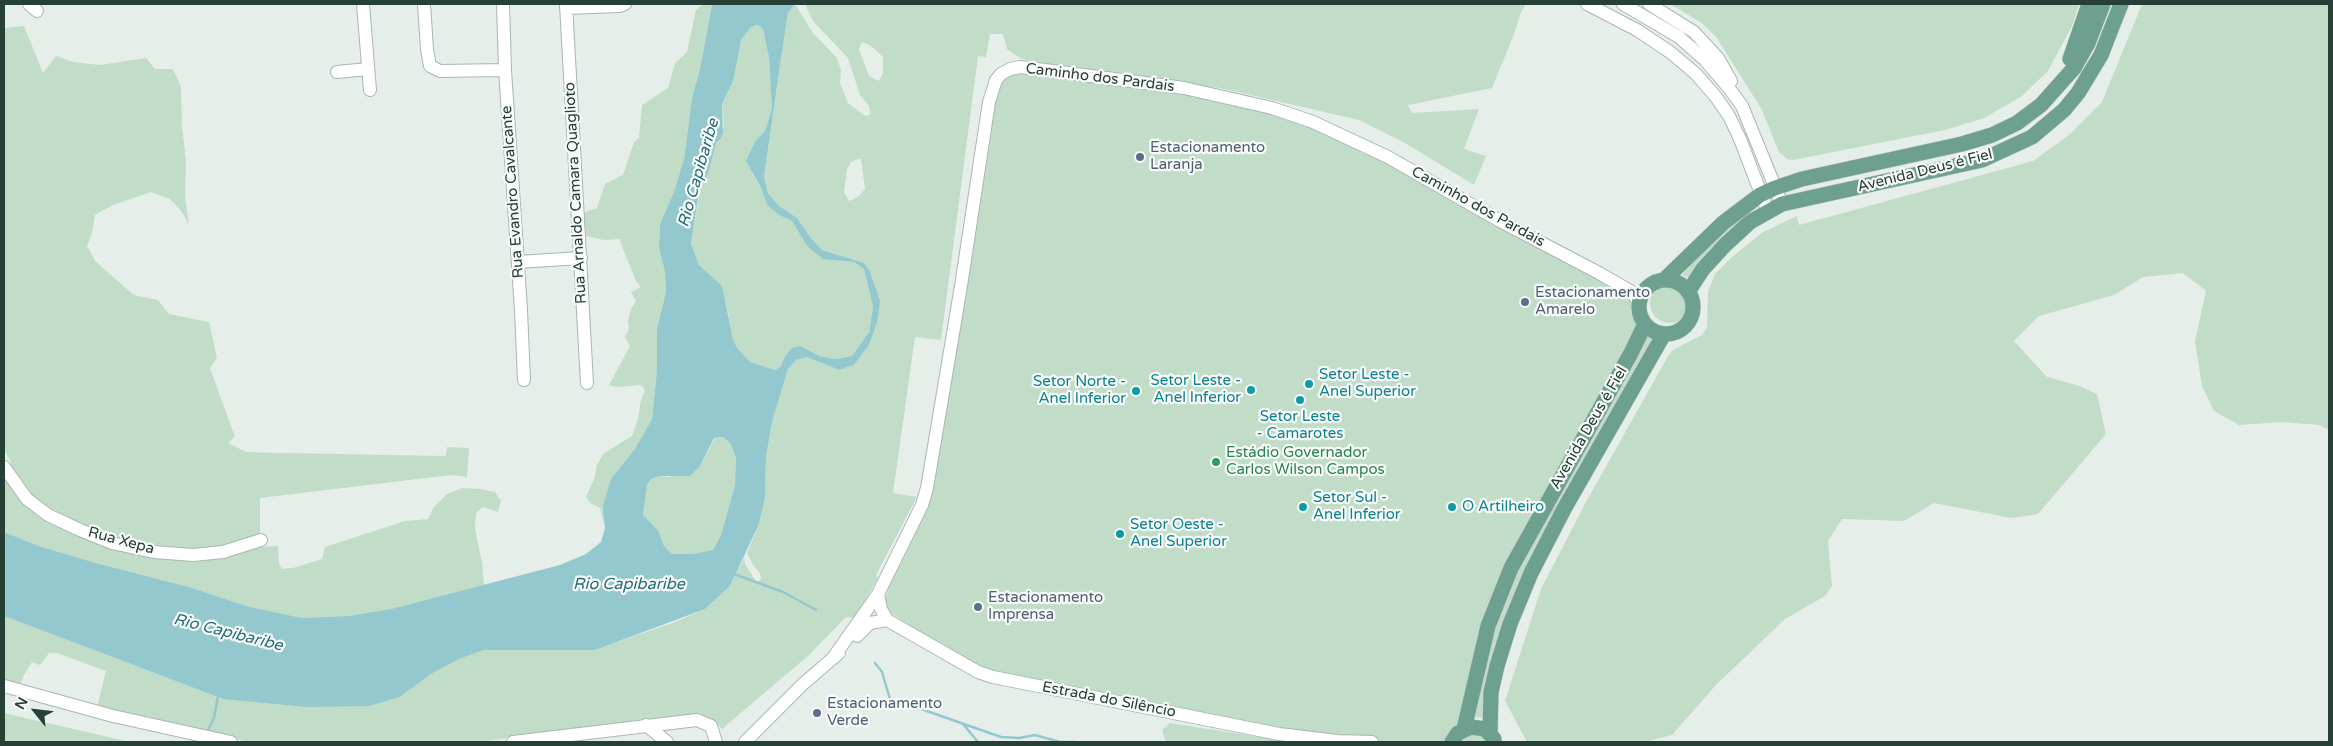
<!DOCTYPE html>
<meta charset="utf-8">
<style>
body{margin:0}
#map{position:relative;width:2333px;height:746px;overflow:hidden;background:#e6eeea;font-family:"Varela Round",sans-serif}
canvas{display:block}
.frame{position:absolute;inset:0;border:5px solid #263f37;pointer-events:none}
.north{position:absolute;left:10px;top:686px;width:50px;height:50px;-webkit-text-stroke:4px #f7faf8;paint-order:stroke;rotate:299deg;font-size:14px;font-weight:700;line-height:20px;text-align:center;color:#263f37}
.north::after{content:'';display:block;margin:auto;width:18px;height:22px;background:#263f37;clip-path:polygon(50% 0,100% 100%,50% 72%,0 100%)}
</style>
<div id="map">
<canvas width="2333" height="746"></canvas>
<div class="frame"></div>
<div class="north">N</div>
</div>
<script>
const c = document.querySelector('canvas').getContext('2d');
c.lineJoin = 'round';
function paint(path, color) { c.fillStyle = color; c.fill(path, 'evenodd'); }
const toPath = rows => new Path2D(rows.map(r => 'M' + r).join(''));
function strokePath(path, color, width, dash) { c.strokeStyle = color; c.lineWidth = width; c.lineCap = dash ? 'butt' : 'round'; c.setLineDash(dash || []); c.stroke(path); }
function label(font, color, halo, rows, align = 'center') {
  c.font = font + ' "Varela Round",sans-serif'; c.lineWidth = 4.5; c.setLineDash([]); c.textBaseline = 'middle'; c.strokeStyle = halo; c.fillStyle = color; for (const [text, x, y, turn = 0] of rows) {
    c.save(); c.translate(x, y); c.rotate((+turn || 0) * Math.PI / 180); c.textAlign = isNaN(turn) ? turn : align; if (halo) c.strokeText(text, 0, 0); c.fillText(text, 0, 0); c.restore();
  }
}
const green = toPath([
 [703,4,712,4,700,69,692,98,684,159,674,192,660,224,659,246,665,272,666,292,657,329,657,370,652,419,604,506,605,528,600,508,590,503,586,497,594,479,597,465,603,454,632,436,638,419,641,400,645,391,643,387,640,385,617,387,609,385,630,346,625,337,629,329,628,321,631,309,636,301,631,292,641,287,636,281,619,239,604,240,586,236,583,213,597,208,605,184,623,175,634,142,639,138,642,105,668,88,675,63,687,52,696,10],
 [795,4,813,33,837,58,841,70,840,83,848,103,865,116,870,115,869,106,860,95,848,58,813,21,805,4,1526,4,1521,12,1514,34,1492,88,1408,105,1412,113,1479,109,1464,149,1486,156,1474,185,1405,143,1359,120,1220,88,1033,62,1020,58,1007,49,1003,34,990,34,986,57,978,56,941,340,915,337,893,493,917,497,876,575,878,578,855,618,846,617,809,655,722,729,714,720,701,714,477,742,248,742,97,707,106,671,57,653,49,653,40,665,32,662,24,675,19,688,4,683,4,616,223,699,400,697,431,674,459,659,484,650,594,650,675,622,705,609,730,586,744,558,745,564,757,583,761,579,760,573,753,565,747,553,759,524,765,498,766,457,772,422,788,369,796,360,807,357,839,370,854,365,869,345,877,323,864,263,822,250,811,238,797,218,778,205,768,193,764,177,779,72,788,13],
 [862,42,870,45,883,57,883,73,879,81,869,76,859,49],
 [861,158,865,189,858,197,849,201,844,192,847,169,851,162],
 [1670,4,2079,4,2072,26,2048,71,2022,96,1984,118,1945,130,1793,160,1787,159,1779,152,1762,110,1717,38,1702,23],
 [2142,4,2329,4,2329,430,2319,425,2282,422,2239,425,2214,411,2202,386,2195,341,2206,291,2183,273,2143,277,2114,295,2039,316,2014,341,2047,377,2080,386,2097,394,2106,434,2038,514,2011,518,1934,503,1904,521,1842,519,1828,541,1832,586,1825,596,1785,619,1717,684,1672,735,1644,742,1527,742,1505,701,1541,589,1586,502,1668,356,1673,350,1702,335,1707,328,1708,292,1715,274,1732,257,1763,232,1797,216,1799,225,2033,161,2069,135,2102,102],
 [758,25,763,29,769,58,772,108,765,131,755,143,752,173,761,188,767,205,779,215,792,221,807,246,841,261,854,262,864,269,873,307,869,332,852,356,835,359,818,356,800,346,785,357,781,366,775,370,750,363,737,348,733,339,726,303,709,274,699,265,691,244,702,179,707,167,705,149,708,142,719,141,724,126,722,104,728,92,741,40,751,27],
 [24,26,43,73,56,56,73,62,100,65,146,58,155,69,173,69,181,87,182,126,186,162,185,197,189,225,182,212,170,199,151,192,113,205,95,215,92,233,87,246,96,262,134,295,158,300,169,314,209,322,217,358,210,368,235,437,228,443,246,452,283,453,446,456,447,447,469,448,467,477,451,475,260,498,260,547,278,546,279,564,282,569,293,568,322,559,325,547,405,521,428,519,433,508,447,494,462,488,480,489,495,492,501,501,498,512,483,507,476,513,475,529,482,562,484,585,391,609,348,616,302,618,246,606,189,587,96,563,39,546,4,532,4,481,11,462,4,450,4,28],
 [1010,69,1105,77,1313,122,1632,292,1639,307,1644,328,1546,502,1480,657,1452,742,1337,741,993,677,884,609,888,586,914,536,926,502,989,102],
 [1745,212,1746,219,1690,278,1682,275,1708,246],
 '1650 303a20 20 0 1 1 40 0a20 20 0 1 1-40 0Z',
 [1650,329,1661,335,1537,554,1488,718,1474,717,1481,679,1499,613,1527,550],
 [723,437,730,443,736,457,735,485,721,535,713,550,692,554,672,554,664,546,658,530,643,515,647,485,651,479,660,476,669,477,700,466,715,438],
 [4,713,130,742,4,742],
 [1170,723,1292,742,1166,742,1162,730],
 [1475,731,1494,742,1462,742,1465,737]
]);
const water = toPath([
 [712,4,795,4,788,13,779,72,764,177,768,193,778,205,797,218,811,238,822,250,864,263,870,272,880,301,877,323,869,345,854,365,839,370,807,357,796,360,788,369,772,422,766,457,765,498,759,524,730,586,705,609,595,650,484,650,459,659,431,674,400,697,369,706,307,707,223,699,4,616,4,532,39,546,96,563,189,587,246,606,302,618,348,616,391,609,560,565,586,554,601,542,605,528,603,506,611,479,635,449,652,419,657,370,657,329,666,292,665,272,659,247,660,224,674,192,684,159,692,98,700,69],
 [758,25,763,29,769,58,772,108,765,131,755,142,746,161,761,188,767,205,779,215,792,221,807,246,823,259,854,262,864,269,873,307,869,332,852,356,835,359,819,356,800,346,792,348,785,357,781,366,775,370,750,362,737,348,733,339,722,286,699,265,691,244,701,179,707,167,709,157,705,149,708,142,719,141,723,133,722,104,733,81,741,40,751,27],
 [723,437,730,443,736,457,735,485,721,535,713,550,692,554,672,554,664,546,658,530,643,515,647,485,651,479,660,476,690,476,700,466,714,438]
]);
const stream = toPath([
 [734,574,783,592,816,610],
 [875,663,882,672,890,699,902,706,924,710,1001,737,1019,738,1035,735,1060,742,1075,742],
 [963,724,978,742],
 [207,732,214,718,218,696]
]);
const river = toPath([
 [700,172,714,120]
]);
const minor = toPath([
 [29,4,37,11],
 [363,4,370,90],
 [424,4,427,49,430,66,440,71,505,70],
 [503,4,505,70,521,310,524,380],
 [566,4,587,383],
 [1587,4,1637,30,1670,52,1696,74,1716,97,1729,116,1740,139,1768,212],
 [1623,4,1679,37,1705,60,1729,88,1742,106,1782,204],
 [1649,4,1694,32,1718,58,1731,81],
 [566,8,620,6,625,4],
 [337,72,368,69],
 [518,262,581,258],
 [4,467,27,499,48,515,80,530,112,543,154,552,193,555,223,552,261,540],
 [878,594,881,609,887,620,978,672,993,677,1279,734,1337,741,1372,742],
 [857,636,870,623,887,620],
 [833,658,878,594,922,505,927,488,961,286,989,102,996,80,1001,74,1010,69,1020,67,1037,69,1184,88,1272,108,1313,122,1388,157,1500,221,1599,273,1632,292,1640,304],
 [4,686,113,716,231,742],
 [646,725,667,742],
 [513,742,697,720,711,726,716,742],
 [745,742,803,684,839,653]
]);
const major = toPath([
 [2070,59,2089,4],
 [1664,280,1723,223,1760,195,1775,188,1802,179,1962,144,1992,135,2017,123,2041,105,2074,68,2088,43,2103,4],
 '1639 307a27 27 0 1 1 54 0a27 27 0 1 1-54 0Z',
 [1688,292,1703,269,1725,245,1750,222,1782,204,1982,160,2032,137,2064,110,2078,93,2101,55,2121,4],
 [1464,729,1488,626,1511,568,1631,353,1645,324],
 [1490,733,1491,692,1497,666,1510,624,1531,573,1564,509,1664,334],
 [1452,742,1458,733,1471,727,1485,729,1494,739]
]);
const markers = [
 [1140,157,5,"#5c6f8a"],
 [1525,302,5,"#5c6f8a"],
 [1309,384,5,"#0f9aa8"],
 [1251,390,5,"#0f9aa8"],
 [1136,391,5,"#0f9aa8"],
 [1300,400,5,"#0f9aa8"],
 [1216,462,5,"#2e9e5b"],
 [1303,507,5,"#0f9aa8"],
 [1452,507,5,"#0f9aa8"],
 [1120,534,5,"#0f9aa8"],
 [978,607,5,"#5c6f8a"],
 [817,713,5,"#5c6f8a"]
];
const streetNames = [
 ["Caminho dos Pardais",1100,78,7],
 ["Avenida Deus é Fiel",1925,171,-14],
 ["Rua Evandro Cavalcante",513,192,-94],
 ["Rua Arnaldo Camara Quaglioto",576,193,-93],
 ["Caminho dos Pardais",1478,207,29],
 ["Avenida Deus é Fiel",1589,428,-60],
 ["Rua Xepa",121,541,15],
 ["Estrada do Silêncio",1109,700,11]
];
const serviceNames = [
 ["Estacionamento",1150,148],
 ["Laranja",1150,165],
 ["Estacionamento",1535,293],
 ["Amarelo",1535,310],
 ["Estacionamento",988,598],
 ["Imprensa",988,615],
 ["Estacionamento",827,704],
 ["Verde",827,721]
];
const cultureNames = [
 ["Setor Leste -",1319,375],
 ["Anel Superior",1319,392],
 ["Setor Leste -",1241,381,"right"],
 ["Anel Inferior",1241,398,"right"],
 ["Setor Norte -",1126,382,"right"],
 ["Anel Inferior",1126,399,"right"],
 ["Setor Leste",1300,417,"center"],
 ["- Camarotes",1300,434,"center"],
 ["Setor Sul -",1313,498],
 ["Anel Inferior",1313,515],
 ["O Artilheiro",1462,507],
 ["Setor Oeste -",1130,525],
 ["Anel Superior",1130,542]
];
const leisureNames = [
 ["Estádio Governador",1226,453],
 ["Carlos Wilson Campos",1226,470]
];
const waterNames = [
 ["Rio Capibaribe",699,173,-74],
 ["Rio Capibaribe",629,585],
 ["Rio Capibaribe",228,633,14]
];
paint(green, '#c1ddc7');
paint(water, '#93c8ce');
strokePath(stream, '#93c8ce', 2.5);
strokePath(river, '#93c8ce', 16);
strokePath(minor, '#a9b6b1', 14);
strokePath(major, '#c2c9c7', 16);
strokePath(minor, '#fff', 12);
strokePath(major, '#6ea090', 15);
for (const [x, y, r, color] of markers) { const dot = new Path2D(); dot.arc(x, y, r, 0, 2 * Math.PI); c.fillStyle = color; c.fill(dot); strokePath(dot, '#f7faf8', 2); }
label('15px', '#263f37', '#f7faf8', streetNames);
label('15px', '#4e5e75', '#f7faf8', serviceNames, 'left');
label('15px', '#0d838f', '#f7faf8', cultureNames, 'left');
label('15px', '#27864d', '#f7faf8', leisureNames, 'left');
label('italic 16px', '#246e77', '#f7faf8', waterNames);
</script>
